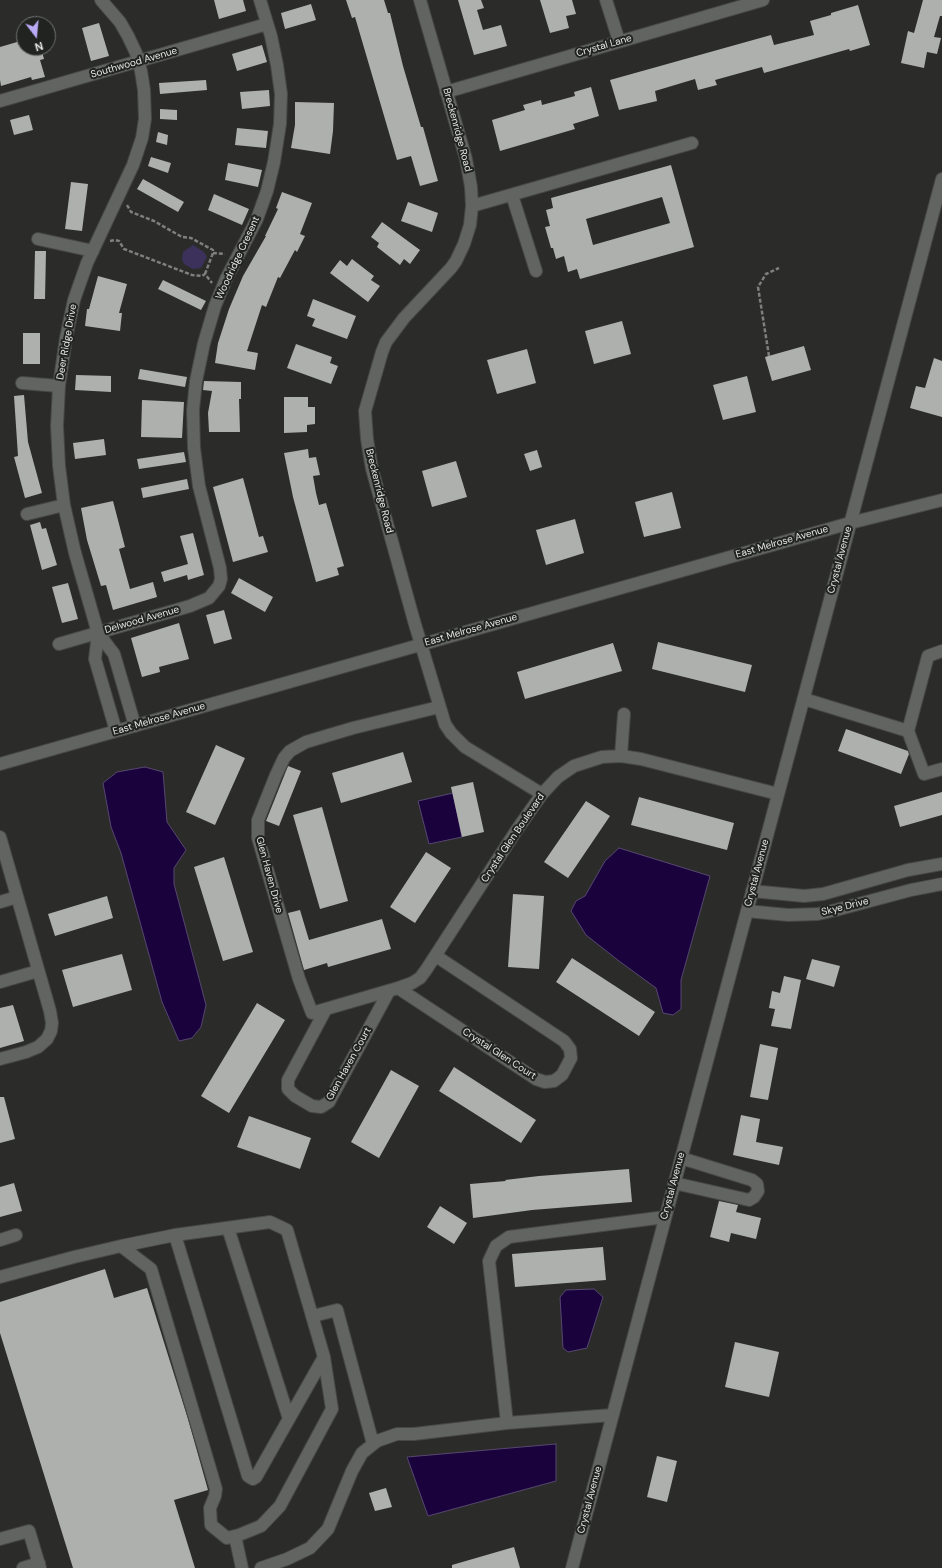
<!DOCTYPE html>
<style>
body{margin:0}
#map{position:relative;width:942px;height:1568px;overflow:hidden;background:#2b2c2a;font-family:"DM Sans",sans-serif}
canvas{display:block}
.north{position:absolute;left:16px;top:16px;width:40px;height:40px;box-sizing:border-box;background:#212321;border:1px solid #707170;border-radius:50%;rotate:164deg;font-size:11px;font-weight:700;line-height:16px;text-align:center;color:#e6e7e6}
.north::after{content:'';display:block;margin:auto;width:14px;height:18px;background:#bbaaf6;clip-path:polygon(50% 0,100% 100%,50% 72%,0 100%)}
</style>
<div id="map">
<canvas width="942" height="1568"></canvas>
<div class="north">N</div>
</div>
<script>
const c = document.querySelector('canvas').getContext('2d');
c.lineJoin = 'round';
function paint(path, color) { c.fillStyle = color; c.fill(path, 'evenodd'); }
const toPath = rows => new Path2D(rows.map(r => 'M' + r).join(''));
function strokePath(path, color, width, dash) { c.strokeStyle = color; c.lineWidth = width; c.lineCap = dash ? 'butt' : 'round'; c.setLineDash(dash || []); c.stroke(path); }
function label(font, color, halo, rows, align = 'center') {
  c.font = font + ' "DM Sans",sans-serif'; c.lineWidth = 4; c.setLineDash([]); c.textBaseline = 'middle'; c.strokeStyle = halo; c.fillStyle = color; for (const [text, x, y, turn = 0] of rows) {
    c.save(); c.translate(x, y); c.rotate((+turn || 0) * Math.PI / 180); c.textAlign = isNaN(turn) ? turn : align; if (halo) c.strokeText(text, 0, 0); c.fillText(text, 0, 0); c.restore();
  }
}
const green = toPath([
 [193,245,204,252,207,257,201,268,193,269,184,264,182,259,183,252]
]);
const water = toPath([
 [145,767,163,772,167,822,186,850,174,868,174,884,206,1005,201,1027,192,1038,179,1041,162,1002,121,853,111,827,103,783,117,772,145,767],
 [453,793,462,837,429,844,418,801,453,793],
 [619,848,710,876,681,980,681,1009,673,1015,663,1013,656,988,619,961,586,935,571,911,576,901,585,896,605,861,619,848],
 [594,1289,603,1297,587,1348,568,1352,563,1348,560,1297,566,1290,594,1289],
 [556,1444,556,1481,428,1516,407,1457,556,1444]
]);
const building = toPath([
 [214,0,243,0,246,11,219,19],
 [346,0,384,0,388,13,390,13,403,66,421,127,423,127,438,181,420,186,411,156,397,160,355,17,352,18],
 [458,0,481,0,484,8,477,10,483,30,501,25,507,46,474,55],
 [540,0,572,0,576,14,566,16,569,28,550,33],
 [923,0,942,0,942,16,940,16,934,37,941,38,937,54,927,52,924,68,901,63,908,31,914,33],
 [311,4,316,20,285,29,281,13],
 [858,5,870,45,850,51,849,49,764,73,762,67,715,80,717,85,698,90,695,79,655,91,657,101,619,110,610,80,771,35,774,45,814,35,810,21,831,15,831,13],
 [99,23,109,56,91,61,82,28],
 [24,40,24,48,41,48,44,59,40,60,45,77,32,80,31,77,1,86,0,80,0,47],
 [262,45,267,62,237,71,232,54],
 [206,80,207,90,160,94,159,83],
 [591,87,599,116,573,124,575,129,500,151,492,120,525,110,523,105,541,100,542,105,575,96,574,92],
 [269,90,270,106,242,109,240,92],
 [295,102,334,103,333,131,330,154,291,148,295,125],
 [160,109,177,110,177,120,160,119],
 [29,115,33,130,14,135,10,120],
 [237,128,268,131,266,148,235,145],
 [158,132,168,135,167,145,156,142],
 [151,157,171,163,168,173,148,166],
 [228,163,262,170,258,187,225,180],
 [671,165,694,247,580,279,577,269,568,272,564,256,556,259,553,248,551,248,545,227,550,226,546,210,553,208,551,198],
 [662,197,670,223,593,245,586,219],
 [143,179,184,202,178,212,137,189],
 [71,182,88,184,82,231,65,229],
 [282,192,312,203,300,234,305,236,297,252,295,250,280,278,278,277,266,307,262,305,247,351,258,353,255,370,215,363,218,343,229,309,243,276,266,236,265,236,278,209,276,208],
 [214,194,249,209,242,225,208,210],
 [408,202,438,213,432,232,401,221],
 [382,222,420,250,410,264,404,259,400,265,377,247,379,243,371,237],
 [35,251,46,251,45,299,34,299],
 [352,259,374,276,371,280,380,286,368,302,330,273,340,260,347,266],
 [98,276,127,284,119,313,122,313,120,331,85,326,87,309,89,309],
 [163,280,206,301,201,310,158,289],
 [313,299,356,316,347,339,312,326,315,319,307,316],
 [622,321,631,354,594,364,585,331],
 [23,333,40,333,40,364,23,364],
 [296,344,332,357,330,363,338,366,331,384,287,368],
 [804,346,811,370,772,381,765,357],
 [527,349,536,383,497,394,487,360],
 [934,358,942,361,942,417,910,408,916,386,925,388],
 [140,369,187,377,185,387,138,379],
 [76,375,111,376,111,392,75,390],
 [747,376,756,412,723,420,713,385],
 [204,381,241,382,241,399,239,399,240,432,209,432,208,413,212,391,203,390],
 [24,395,28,442,42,493,25,498,14,457,18,456,14,396],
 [284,397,308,397,308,407,315,407,315,424,307,425,307,432,284,433],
 [142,400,184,402,182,438,141,437],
 [104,439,106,455,75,459,73,443],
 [308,449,309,458,316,457,320,475,313,476,316,493,319,505,326,503,344,566,337,568,339,575,316,582,293,497,284,453],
 [537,450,542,467,530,471,524,454],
 [184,452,186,462,139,469,137,459],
 [456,461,467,497,432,507,422,471],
 [243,478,259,537,263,536,268,552,233,562,213,487],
 [187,479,189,489,143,498,141,488],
 [672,492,681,528,644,537,635,502],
 [113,501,125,547,119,549,130,589,153,582,157,597,113,610,106,585,101,586,87,540,81,508],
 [575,519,584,553,546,565,536,530],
 [40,522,42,529,46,528,57,565,42,570,30,525],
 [193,533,204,575,188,580,187,575,164,582,161,572,188,564,180,536],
 [239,578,273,597,265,612,231,593],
 [68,583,78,619,62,623,52,587],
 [224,610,232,639,214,644,206,615],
 [179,623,189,659,159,667,160,672,142,677,131,638],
 [658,642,752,665,745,692,652,669],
 [613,643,622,671,525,699,517,672],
 [846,729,908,751,909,754,901,774,838,751],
 [216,745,245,758,215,825,186,812],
 [403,752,412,782,341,803,332,773],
 [288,766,301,771,279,826,266,821],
 [473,782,484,832,462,837,451,787],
 [942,792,942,815,900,827,894,806],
 [639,797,734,823,727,850,631,825],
 [586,801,610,816,568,878,544,862],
 [322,807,348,901,320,909,293,815],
 [426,852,451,868,415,923,390,907],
 [224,857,253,952,223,961,194,867],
 [513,894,544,896,539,969,508,967],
 [107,896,113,918,55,936,48,914],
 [300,910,309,940,382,919,391,949,328,967,327,963,304,970,288,913],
 [122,954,132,990,73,1007,62,970],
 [572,958,655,1012,639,1036,556,982],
 [812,959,840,966,834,987,806,979],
 [784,976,801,980,791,1029,771,1026,775,1009,769,1008,772,991,780,993],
 [257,1003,285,1020,229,1113,201,1096],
 [13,1005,24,1041,0,1048,0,1008],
 [760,1044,778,1048,768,1100,750,1097],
 [454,1067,536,1120,521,1143,439,1091],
 [391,1070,419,1086,379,1158,351,1142],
 [0,1097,4,1097,15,1139,0,1143],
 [741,1115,760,1119,756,1142,783,1147,779,1165,733,1155],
 [249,1116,311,1138,300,1169,237,1147],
 [629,1169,632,1202,532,1210,473,1218,470,1184,506,1181,505,1180,539,1176],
 [14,1183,22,1211,0,1217,0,1187],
 [719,1201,738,1205,736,1212,761,1218,756,1239,731,1233,729,1242,710,1237],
 [440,1206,467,1223,454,1244,427,1227],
 [603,1247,606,1280,515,1287,512,1254],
 [105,1269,114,1298,147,1288,188,1419,208,1490,174,1500,195,1568,73,1568,0,1333,0,1302],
 [735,1342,779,1352,769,1397,725,1387],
 [657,1456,677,1461,667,1502,647,1497],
 [386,1488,392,1507,375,1511,369,1493],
 [514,1547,520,1568,452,1568,452,1565]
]);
const path = toPath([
 [127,205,131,212,154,221,182,237,191,238,213,250,213,253,225,254],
 [110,241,115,240,119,241,124,249,192,275,202,276,205,274,212,283],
 [205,274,213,253],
 [769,356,758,287,766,274,779,268]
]);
const minor = toPath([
 [101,0,120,22,128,36,136,53,141,71,144,90,145,119,142,138,133,165,87,263,74,300,66,338,59,386,57,426,59,466,64,505,75,553,98,633,114,654,135,726],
 [420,0,466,159,471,187,472,206,470,225,464,244,456,261,451,268,404,318,386,342,382,352,365,411,367,439,372,469,414,621,445,724,451,733,465,747,542,794],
 [606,0,619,41],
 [446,92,763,0],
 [0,101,267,24],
 [512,195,536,271],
 [472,206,692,143],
 [38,239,93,251],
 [22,383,59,386],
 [27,514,64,505],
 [98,633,95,659,116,731],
 [59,644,190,606,209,598,219,586,221,579,220,568,199,486,194,448,193,410,196,381,204,343,215,306,226,279,257,219,267,191,274,162,280,124,281,94,277,65,271,36,260,0],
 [804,699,908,731,928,656,942,651],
 [439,707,353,728,306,742,290,751,284,758,276,775,258,820,258,838,299,979,312,1013,398,988,412,983,420,978,426,970,516,831,542,794,558,777,574,766,602,757,621,756,641,759,778,794],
 [908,731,924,774,942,769],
 [621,756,624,714],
 [0,764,850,523,942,500],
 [0,837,50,1011,52,1023,51,1031,47,1039,38,1047,26,1052,0,1059],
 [752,891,804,896,823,894,908,870,942,864],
 [0,902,17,897],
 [747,911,788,915,818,914,836,910,911,890,942,884],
 [0,982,38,971],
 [398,988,536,1079,545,1082,554,1081,562,1075,571,1058,570,1049,564,1041,436,956],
 [326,1009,288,1080,288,1089,295,1096,312,1106,321,1107,329,1102,389,991],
 [674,1183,749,1200,754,1197,758,1191,757,1184,752,1180,681,1158],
 [228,1228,289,1419],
 [175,1235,248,1476,253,1479,256,1477,324,1357],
 [0,1240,16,1235],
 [0,1277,74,1257,121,1246,175,1235,270,1222,287,1230,324,1357,332,1409,280,1506,261,1526,239,1535,227,1538,211,1525,210,1508,215,1496,216,1489,151,1269,121,1246],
 [313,1316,337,1310,373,1444],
 [507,1423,489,1261,496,1246,509,1237,665,1217],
 [235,1536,242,1568],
 [0,1539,29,1531,40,1568],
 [23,1568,39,1563],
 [261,1568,287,1559,310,1548,328,1529,352,1471,362,1453,377,1441,397,1434,414,1434,507,1423,612,1415],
 [572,1568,942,179]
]);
const streetNames = [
 ["Crystal Lane",604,46,-16],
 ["Southwood Avenue",134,63,-16],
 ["Breckenridge Road",457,130,75],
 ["Woodridge Cresent",238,258,-65],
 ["Deer Ridge Drive",67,342,-80],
 ["Breckenridge Road",379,491,76],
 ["East Melrose Avenue",782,542,-16],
 ["Crystal Avenue",840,560,-75],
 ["Delwood Avenue",142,620,-16],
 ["East Melrose Avenue",471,630,-16],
 ["East Melrose Avenue",159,719,-16],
 ["Crystal Glen Boulevard",513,838,-56],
 ["Crystal Avenue",757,873,-75],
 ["Glen Haven Drive",269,875,75],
 ["Skye Drive",845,907,-14],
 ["Crystal Glen Court",499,1054,33],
 ["Glen Haven Court",349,1064,-61],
 ["Crystal Avenue",673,1186,-75],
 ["Crystal Avenue",590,1500,-75]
];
paint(green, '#3b315b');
paint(water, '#1a033d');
strokePath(water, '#574770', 1);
paint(building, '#aeb0ae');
strokePath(minor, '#464746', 14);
strokePath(path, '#7e7f7e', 2.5, [4, 2]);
strokePath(minor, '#626461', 12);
label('10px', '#e6e7e6', '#212321', streetNames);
</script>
